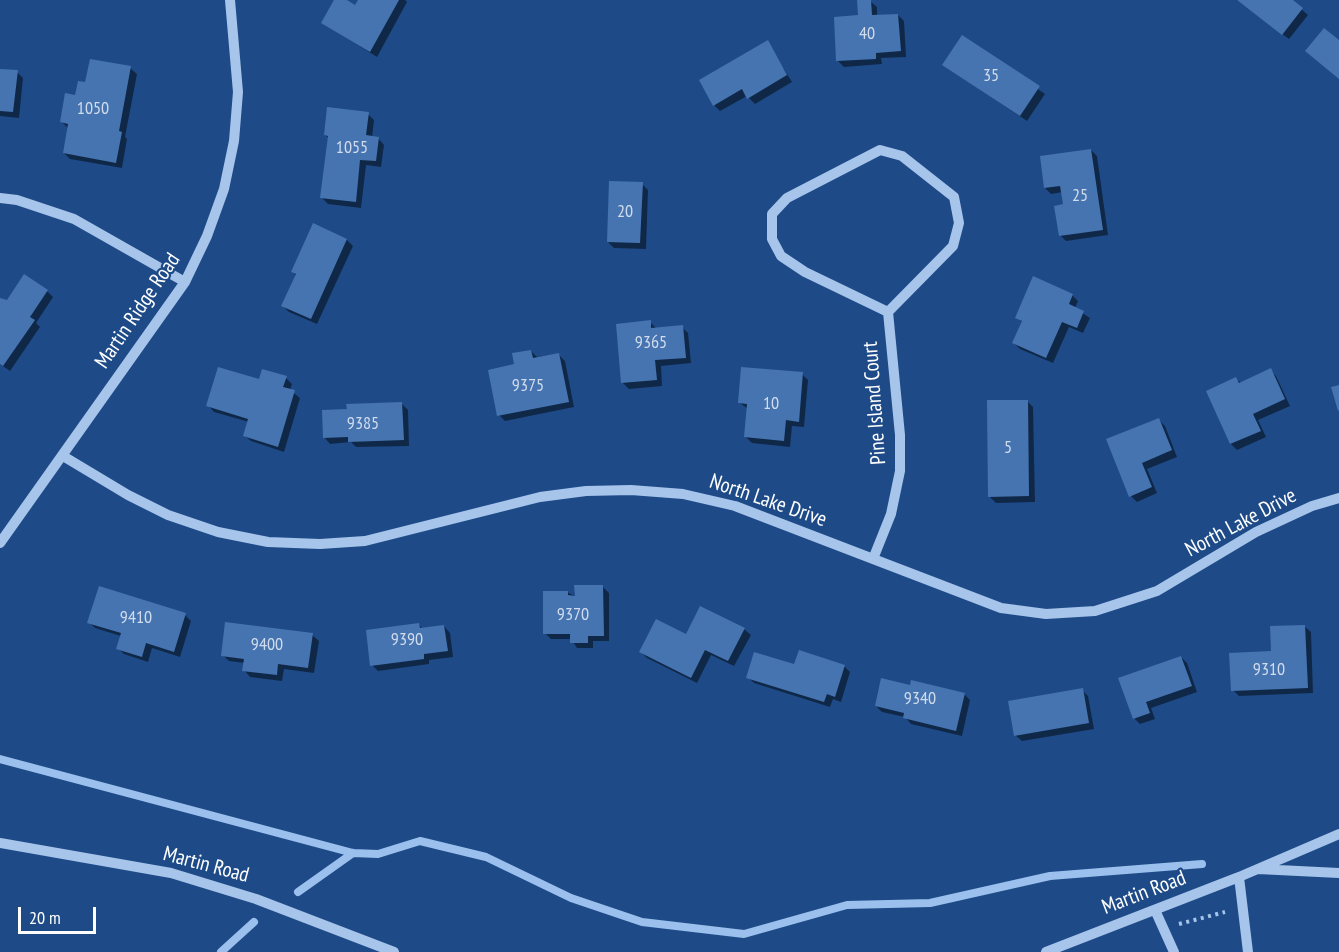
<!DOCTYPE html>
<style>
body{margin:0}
#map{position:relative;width:1339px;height:952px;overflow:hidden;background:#1e4b88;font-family:"PT Sans Narrow",sans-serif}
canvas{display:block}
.scale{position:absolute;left:18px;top:907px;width:78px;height:27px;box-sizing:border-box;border:3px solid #fff;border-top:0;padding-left:8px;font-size:18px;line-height:21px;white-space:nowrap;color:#fff;-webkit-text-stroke:4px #1e4b88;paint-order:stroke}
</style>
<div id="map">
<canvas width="1339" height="952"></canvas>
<div class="scale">20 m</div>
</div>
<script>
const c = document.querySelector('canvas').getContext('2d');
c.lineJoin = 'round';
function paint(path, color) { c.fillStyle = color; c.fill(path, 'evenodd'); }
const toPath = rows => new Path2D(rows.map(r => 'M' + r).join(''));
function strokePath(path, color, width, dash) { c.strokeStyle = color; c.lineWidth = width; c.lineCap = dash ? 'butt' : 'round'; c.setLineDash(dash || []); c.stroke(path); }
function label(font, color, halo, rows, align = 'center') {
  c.font = font + ' "PT Sans Narrow",sans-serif'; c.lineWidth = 4.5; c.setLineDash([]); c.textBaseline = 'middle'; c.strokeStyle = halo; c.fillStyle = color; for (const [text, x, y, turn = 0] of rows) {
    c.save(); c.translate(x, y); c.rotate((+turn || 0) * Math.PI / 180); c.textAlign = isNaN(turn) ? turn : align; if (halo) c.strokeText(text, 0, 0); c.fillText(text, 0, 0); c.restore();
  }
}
const shadow = toPath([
 [336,0,344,0,356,7,359,0,405,0,407,2,377,57,323,23],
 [1237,0,1291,0,1308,15,1289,39],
 [870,1,877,7,877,16,898,15,904,21,906,57,881,58,882,64,844,67,838,61,859,16],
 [963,37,1045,94,1027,121,944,65],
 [767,42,792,82,755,104,747,96,720,111,714,105],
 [130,68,137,74,125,137,127,139,122,168,70,159,64,153,69,129,62,122,77,97,86,84],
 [0,70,17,72,23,78,19,118,0,116],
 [368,114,374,120,372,138,378,138,384,145,381,167,366,165,361,208,328,204,322,198,329,138,325,135],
 [1091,150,1097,156,1108,235,1066,241,1060,235,1065,206,1063,192,1051,194,1045,188],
 [642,184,648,190,646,249,614,248,608,242],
 [347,240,353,246,317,324,289,312,283,306,297,276,292,272],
 [47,291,53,297,36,323,40,327,10,371,0,364,0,301,7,302],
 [1072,295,1078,301,1075,308,1090,318,1083,333,1069,327,1053,363,1020,349,1014,343,1023,323,1017,317],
 [650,322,656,328,682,327,688,333,691,363,661,366,662,386,629,389,622,382],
 [531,351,537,357,558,354,565,361,574,407,505,421,499,415,516,366],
 [1270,370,1276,376,1290,406,1258,420,1266,437,1237,450,1231,444,1208,392,1236,379,1241,383],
 [802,374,808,380,804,427,792,426,790,447,752,443,746,437,748,409,740,403],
 [286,378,292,384,290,390,300,398,284,452,251,441,244,435,249,422,214,412,208,405,260,381],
 [1027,401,1033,407,1035,502,996,503,990,497],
 [402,404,408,410,409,446,356,447,351,442,330,444,324,437],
 [1159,420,1165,426,1177,457,1147,469,1157,493,1137,502,1131,496,1108,440],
 [603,587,609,593,609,641,593,641,593,648,577,648,571,639,551,639,545,633,567,592,576,597],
 [701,608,744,629,751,635,734,666,711,655,697,683,647,658,641,652,687,636],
 [185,615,191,621,180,657,152,648,148,662,124,654,118,648,121,636,95,628,89,622],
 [419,625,423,629,444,626,450,633,453,657,429,660,429,664,378,671,372,665],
 [1304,626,1311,632,1313,693,1239,696,1233,690],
 [312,635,319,641,314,673,284,669,282,681,250,677,244,670,245,663,229,661,223,655],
 [1181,657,1187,663,1197,692,1151,708,1155,719,1140,724,1134,718,1120,679],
 [795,666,844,666,850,672,841,702,833,699,830,707,754,683,748,677],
 [911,687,964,694,970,700,962,736,911,724,905,717,882,712,876,706],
 [1082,690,1088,696,1094,729,1022,741,1015,735]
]);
const stream = toPath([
 [0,759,353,853,378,854,420,841,486,857,571,898,642,922,744,934,847,905,930,903,1050,876,1202,864],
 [298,892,353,853],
 [221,952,254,922]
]);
const building = toPath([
 [334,0,347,0,355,5,358,0,399,0,370,52,321,23],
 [857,0,871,0,872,15,898,14,901,51,876,53,876,59,836,61,834,17,858,15],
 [1237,0,1293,0,1303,8,1282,35],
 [1324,28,1339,40,1339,79,1305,51],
 [962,35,1040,86,1020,116,942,65],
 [768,40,787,75,747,99,742,89,713,106,699,80],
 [90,59,131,66,119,131,122,132,116,163,63,153,68,124,60,122,65,93,75,95,78,81,85,82],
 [0,69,18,70,13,112,0,111],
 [327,107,369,112,366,135,379,137,376,161,360,160,356,202,320,198,328,136,324,135],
 [1091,149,1103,230,1059,236,1054,206,1063,204,1060,186,1044,188,1040,156],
 [609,181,643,182,640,243,607,242],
 [313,223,347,239,311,319,281,306,296,274,291,272],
 [24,274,48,290,30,317,35,320,3,366,0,364,0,298,7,300],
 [1033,276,1073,294,1069,304,1084,311,1077,328,1062,322,1046,358,1012,343,1022,321,1015,318],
 [651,320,651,328,683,325,686,358,655,360,657,380,621,383,616,324],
 [531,350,533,358,559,353,569,402,497,416,488,370,514,364,512,353],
 [218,367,259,379,262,369,287,376,283,387,295,390,278,447,243,436,248,419,206,406],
 [741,367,803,372,799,422,786,420,784,441,744,437,747,404,738,403],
 [1271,368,1285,399,1253,414,1261,431,1230,444,1206,391,1236,377,1239,383],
 [1339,385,1339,410,1338,411,1331,387],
 [987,400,1028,400,1029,496,988,497],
 [402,402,404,440,348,442,348,437,323,438,322,410,347,409,346,404],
 [1159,418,1172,450,1142,463,1152,487,1129,497,1106,439],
 [574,585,603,585,604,636,588,636,588,643,570,643,570,634,543,634,543,591,568,591,568,595,575,596],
 [99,586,186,613,174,652,146,643,142,657,116,649,121,633,87,623],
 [700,606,745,628,728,661,705,650,691,678,639,652,656,619,686,634],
 [225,622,313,633,308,668,278,664,277,675,242,671,244,659,221,656],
 [419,623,420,628,444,625,448,651,424,654,424,659,370,666,366,630],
 [1305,625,1308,688,1231,691,1229,653,1271,651,1270,626],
 [799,650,845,665,835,697,827,694,824,702,746,678,754,652,794,664],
 [1181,656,1192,686,1146,702,1150,713,1133,719,1118,678],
 [881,678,910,685,911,680,965,693,956,731,903,718,904,713,875,706],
 [1083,688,1089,723,1014,736,1008,701]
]);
const path = toPath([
 [1179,924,1225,912]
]);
const minor = toPath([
 [0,198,17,200,74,219,185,282],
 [63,456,128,495,168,515,218,532,268,542,320,544,365,541,540,497,586,491,631,490,683,494,735,506,1001,608,1046,614,1095,611,1157,591,1256,532,1312,506,1339,498],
 [0,543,185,282,207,236,224,189,234,141,238,92,230,0],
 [873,559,891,514,900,471,900,435,888,312,805,272,781,256,772,239,772,214,787,198,880,150,902,156,954,197,959,223,953,246,888,312],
 [0,843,171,873,256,899,394,952],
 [1258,869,1339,873],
 [1239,877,1248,952],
 [1155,910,1174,952],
 [1046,952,1239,877,1339,834]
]);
const numberNames = [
 ["40",867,34],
 ["35",991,76],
 ["1050",93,109],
 ["1055",352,148],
 ["25",1080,196],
 ["20",625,212],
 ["9365",651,343],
 ["9375",528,386],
 ["10",771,404],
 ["9385",363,424],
 ["5",1008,448],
 ["9370",573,615],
 ["9410",136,618],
 ["9390",407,640],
 ["9400",267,645],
 ["9310",1269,670],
 ["9340",920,699]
];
const streetNames = [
 ["Martin Ridge Road",138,311,-56],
 ["Pine Island Court",875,403,-94],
 ["North Lake Drive",768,501,19],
 ["North Lake Drive",1241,523,-28],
 ["Martin Road",206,865,15],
 ["Martin Road",1144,893,-21]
];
paint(shadow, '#0007');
strokePath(stream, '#9bc0ed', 8);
paint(building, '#4674b1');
strokePath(path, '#a7c5eb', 4, [3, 4.5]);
strokePath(minor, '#a7c5eb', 10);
label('18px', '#d1dcec', null, numberNames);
label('21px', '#fff', '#1e4b88', streetNames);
</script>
